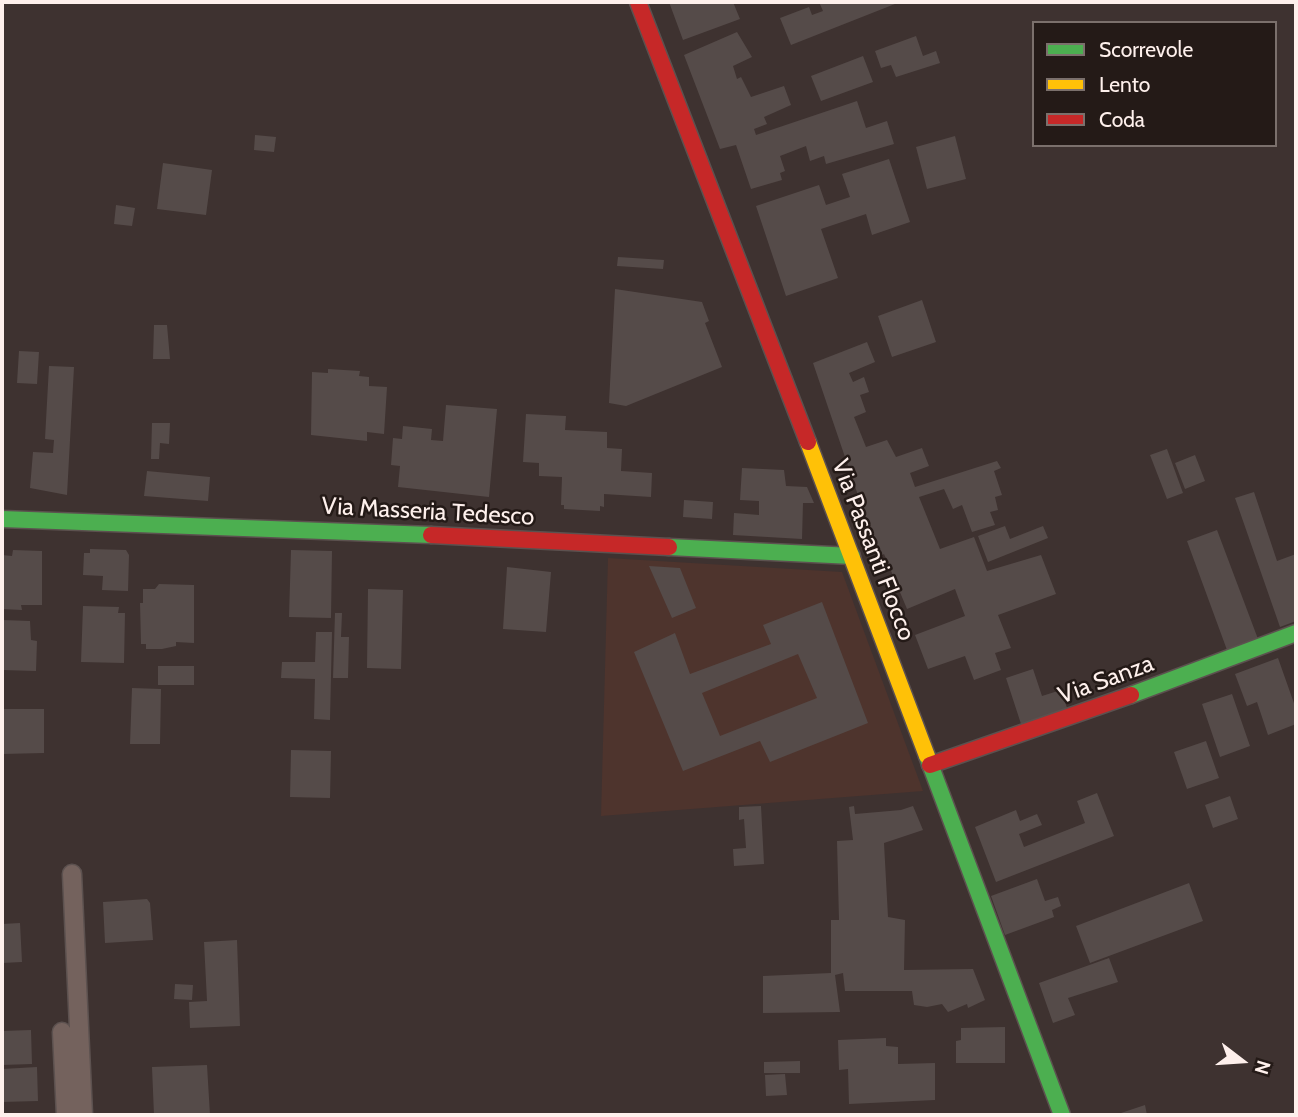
<!DOCTYPE html>
<style>
body{margin:0}
#map{position:relative;width:1298px;height:1117px;overflow:hidden;background:#3e3230;font-family:Cabin,sans-serif}
canvas{display:block}
.frame{position:absolute;inset:0;border:4px solid #fef0ec;pointer-events:none}
.legend{position:absolute;left:1032px;top:21px;width:245px;height:126px;box-sizing:border-box;background:#241a17;border:2px solid #7b706c;margin:0;padding:9px 12px;list-style:none;font-size:21px;color:#fef0ec}
.legend li{display:flex;align-items:center;gap:14px;height:35px}
.legend b{width:35px;border:2px solid #7b706c}
.north{position:absolute;left:1207px;top:1026px;width:70px;height:70px;-webkit-text-stroke:5px #241a17;paint-order:stroke;rotate:107deg;font-size:19px;font-weight:700;line-height:28px;text-align:center;color:#fef0ec}
.north::after{content:'';display:block;margin:auto;width:24px;height:32px;background:#fef0ec;clip-path:polygon(50% 0,100% 100%,50% 72%,0 100%)}
</style>
<div id="map">
<canvas width="1298" height="1117"></canvas>
<div class="frame"></div>
<ul class="legend">
<li><b style="height:9px;background:#4caf50"></b>Scorrevole</li>
<li><b style="height:9px;background:#ffc107"></b>Lento</li>
<li><b style="height:9px;background:#c62828"></b>Coda</li>
</ul>
<div class="north">N</div>
</div>
<script>
const c = document.querySelector('canvas').getContext('2d');
c.lineJoin = 'round';
function paint(path, color) { c.fillStyle = color; c.fill(path, 'evenodd'); }
const toPath = rows => new Path2D(rows.map(r => 'M' + r).join(''));
function strokePath(path, color, width, dash) { c.strokeStyle = color; c.lineWidth = width; c.lineCap = dash ? 'butt' : 'round'; c.setLineDash(dash || []); c.stroke(path); }
function label(font, color, halo, rows, align = 'center') {
  c.font = font + ' Cabin,sans-serif'; c.lineWidth = 5; c.setLineDash([]); c.textBaseline = 'middle'; c.strokeStyle = halo; c.fillStyle = color; for (const [text, x, y, turn = 0] of rows) {
    c.save(); c.translate(x, y); c.rotate((+turn || 0) * Math.PI / 180); c.textAlign = isNaN(turn) ? turn : align; if (halo) c.strokeText(text, 0, 0); c.fillText(text, 0, 0); c.restore();
  }
}
const built = toPath([
 [608,558,842,572,923,791,601,816]
]);
const building = toPath([
 [669,2,733,2,740,19,683,40],
 [819,2,900,2,791,45,780,18,809,7,812,15,823,11],
 [737,32,752,57,733,66,737,79,741,77,751,97,784,86,791,105,764,117,767,124,754,129,756,135,857,101,866,128,887,121,894,144,826,164,824,156,810,161,806,146,780,156,785,171,780,173,782,180,751,189,736,145,720,149,684,55],
 [916,36,923,56,936,51,940,63,896,77,891,65,881,68,875,51],
 [863,56,873,82,821,101,811,76],
 [255,135,276,137,274,152,254,150],
 [955,136,966,179,927,189,916,147],
 [889,159,910,222,872,235,866,214,821,229,838,278,786,296,756,206,819,185,826,205,850,197,842,174],
 [163,163,212,170,206,215,157,209],
 [116,205,135,208,132,226,114,224],
 [618,257,664,260,663,269,617,266],
 [615,289,702,302,709,321,705,323,722,367,626,406,609,403],
 [922,300,936,342,892,357,878,316],
 [154,325,167,325,170,359,153,359],
 [867,342,875,362,849,373,853,382,864,377,869,392,860,395,866,412,854,417,866,447,887,440,896,457,922,448,929,466,910,473,915,487,997,461,1001,468,994,471,1002,495,995,497,998,510,990,512,995,525,972,532,962,505,953,509,944,489,919,497,940,549,974,537,987,571,1041,555,1056,594,998,615,1011,648,995,653,1001,670,974,680,965,656,928,669,915,635,965,616,955,589,907,609,884,554,879,557,813,363],
 [19,351,39,352,37,384,17,383],
 [49,366,74,367,67,495,30,488,33,452,53,453,54,440,45,439],
 [328,369,360,371,359,376,369,377,369,386,387,387,384,434,367,432,367,441,311,435,312,372,328,373],
 [446,405,497,409,489,497,398,487,400,466,391,465,393,438,402,439,403,426,432,429,431,440,443,441],
 [526,414,566,416,565,430,607,432,607,448,622,449,621,471,652,473,651,497,604,494,604,507,600,506,600,511,564,509,564,505,561,505,562,477,539,476,539,463,523,462],
 [152,423,170,423,169,444,160,443,159,459,151,459],
 [1167,449,1183,493,1167,499,1150,455],
 [1195,455,1205,481,1185,489,1175,463],
 [742,468,784,470,786,486,807,487,814,503,803,503,802,539,733,535,734,513,759,515,759,501,740,500],
 [147,471,210,477,208,501,144,496],
 [1254,492,1277,561,1296,554,1296,621,1280,627,1235,498],
 [684,500,713,502,712,519,683,517],
 [1005,526,1010,539,1043,526,1048,538,988,562,978,536],
 [1217,530,1258,639,1227,650,1187,541],
 [90,549,126,550,129,555,128,591,102,590,103,576,83,575,84,553,90,553],
 [13,550,42,551,42,605,21,605,22,610,2,609,2,555,12,556],
 [291,550,332,551,331,618,289,617],
 [649,566,680,568,696,608,672,618],
 [507,567,551,572,546,632,503,629],
 [159,584,194,585,194,643,176,642,176,646,162,649,146,649,146,644,141,644,140,603,143,603,143,589,155,589],
 [368,589,403,590,401,669,367,668],
 [822,602,868,723,770,762,760,741,683,771,634,652,675,633,690,674,771,644,763,625],
 [798,654,817,698,720,736,702,693],
 [83,606,119,607,118,613,125,613,124,663,81,662],
 [335,613,342,613,341,637,349,637,348,678,333,678],
 [2,620,30,621,31,640,37,641,36,671,2,670],
 [316,632,332,632,330,720,314,719,315,679,281,678,282,662,315,662],
 [1278,658,1296,709,1296,724,1268,735,1257,702,1247,706,1235,674],
 [158,666,194,666,194,685,158,685],
 [1033,669,1042,696,1061,690,1068,711,1022,727,1006,678],
 [132,688,161,689,160,744,130,744],
 [1232,694,1250,746,1220,757,1202,704],
 [2,709,44,709,44,753,2,754],
 [1206,741,1219,778,1187,789,1174,752],
 [291,750,331,751,330,798,290,797],
 [1097,793,1114,836,996,882,975,827,1016,810,1020,821,1037,814,1042,825,1019,834,1024,847,1085,823,1077,801],
 [1230,796,1238,819,1213,828,1205,805],
 [761,806,764,864,734,866,733,849,746,848,744,819,739,820,739,807],
 [854,806,855,814,901,810,913,806,923,830,884,843,888,917,905,920,904,970,973,969,985,1000,968,1008,967,1004,948,1012,942,1004,927,1007,914,1005,912,991,845,991,843,973,835,975,840,1012,763,1013,763,976,831,973,831,920,839,920,837,841,853,840,849,807],
 [1037,879,1045,901,1058,897,1061,906,1052,910,1054,917,1005,935,991,896],
 [1189,883,1203,921,1090,963,1076,926],
 [147,899,150,903,153,940,105,943,103,902],
 [20,923,22,962,2,963,2,924],
 [237,940,240,1026,190,1028,189,1002,207,1001,204,942],
 [1109,958,1118,982,1068,998,1075,1015,1053,1023,1039,983],
 [175,984,193,985,192,1000,174,999],
 [1005,1027,1005,1063,956,1063,956,1041,961,1040,961,1028],
 [31,1030,32,1064,2,1065,2,1031],
 [886,1038,886,1046,898,1047,898,1064,935,1063,935,1100,849,1104,848,1069,839,1070,838,1040],
 [800,1061,800,1073,764,1073,764,1062],
 [207,1065,210,1115,154,1115,152,1067],
 [37,1067,38,1101,2,1102,2,1069],
 [785,1074,787,1095,766,1096,765,1075],
 [1145,1105,1147,1115,1115,1115]
]);
const street = toPath([
 [72,874,83,1115],
 [62,1032,66,1115]
]);
const fast = toPath([
 [2,519,431,535],
 [669,547,852,556],
 [1131,695,1296,633],
 [927,756,1062,1115]
]);
const slow = toPath([
 [808,442,927,756]
]);
const jam = toPath([
 [638,2,808,442],
 [431,535,669,547],
 [930,765,1131,695]
]);
const streetNames = [
 ["Via Masseria Tedesco",428,512,3],
 ["Via Passanti Flocco",873,550,69],
 ["Via Sanza",1106,680,-20]
];
paint(built, '#4e342d');
paint(building, '#554b49');
strokePath(street, '#5c514f', 21);
strokePath(fast, '#5c514f', 19);
strokePath(slow, '#5c514f', 19);
strokePath(jam, '#5c514f', 19);
strokePath(street, '#74625d', 18);
strokePath(fast, '#4caf50', 16);
strokePath(slow, '#ffc107', 16);
strokePath(jam, '#c62828', 16);
label('24px', '#fef0ec', '#241a17', streetNames);
</script>
